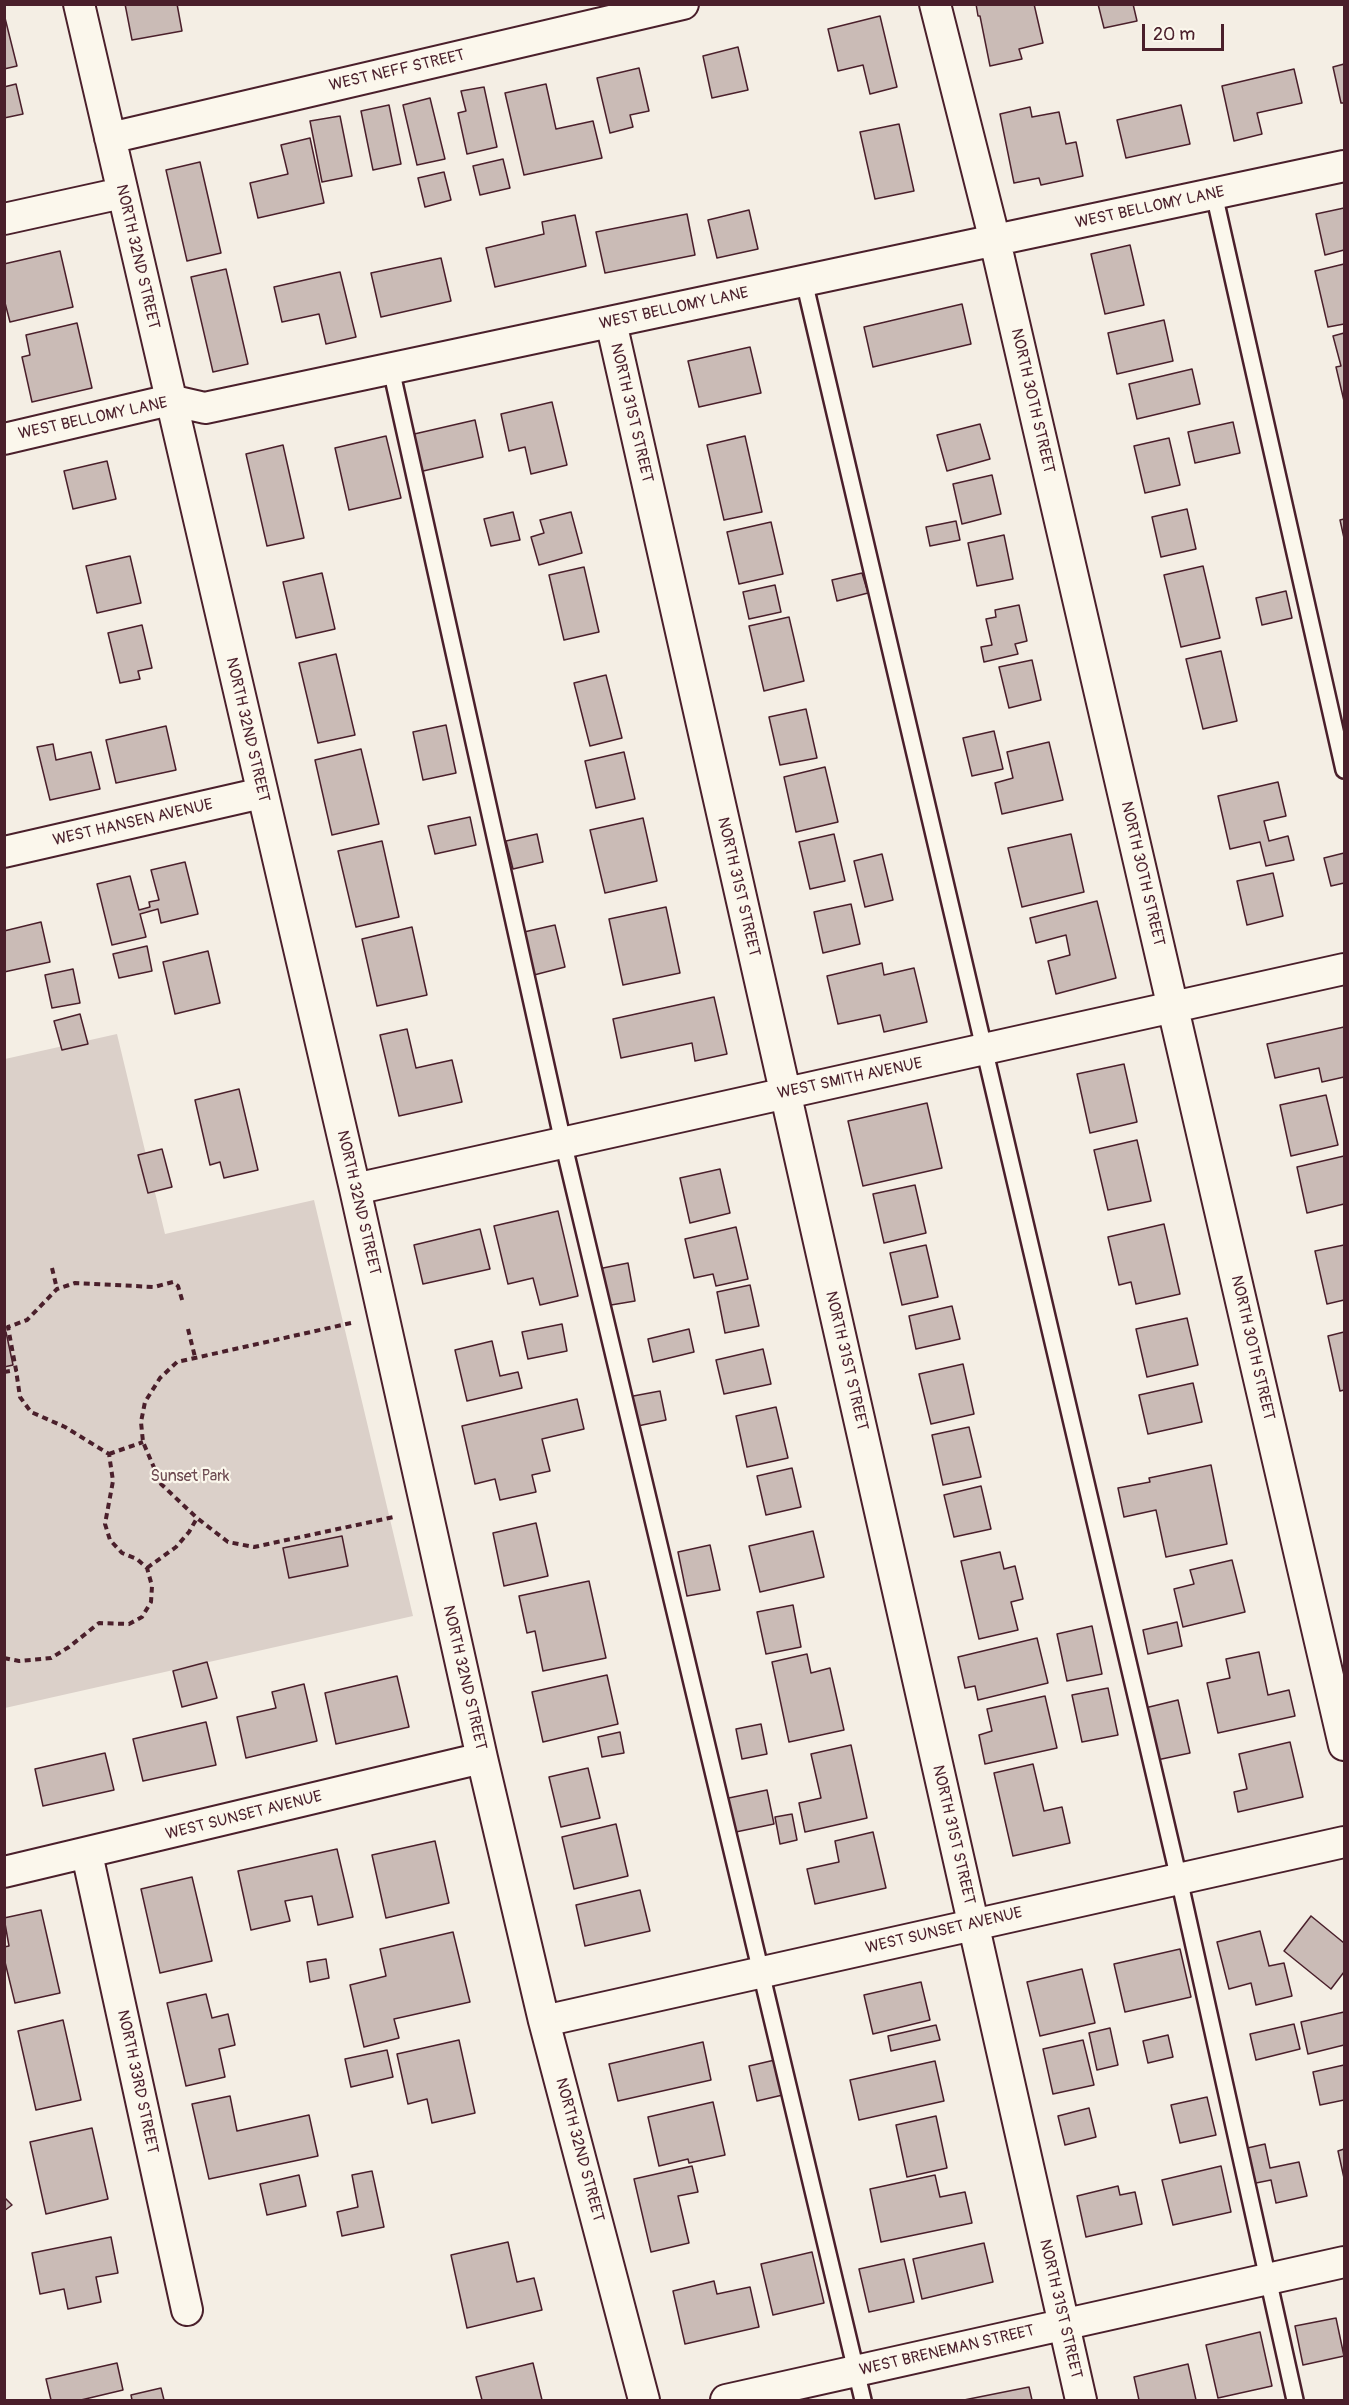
<!DOCTYPE html>
<style>
body{margin:0}
#map{position:relative;width:1349px;height:2405px;overflow:hidden;background:#f4eee4;font-family:Pangolin,sans-serif}
canvas{display:block}
.frame{position:absolute;inset:0;border:6px solid #4a1f2b;pointer-events:none}
.scale{position:absolute;left:1142px;top:24px;width:82px;height:27px;box-sizing:border-box;border:3px solid #4a1f2b;border-top:0;padding-left:8px;font-size:18px;line-height:21px;white-space:nowrap;color:#4a1f2b;-webkit-text-stroke:4px #fbf7ec;paint-order:stroke}
</style>
<div id="map">
<canvas width="1349" height="2405"></canvas>
<div class="frame"></div>
<div class="scale">20 m</div>
</div>
<script>
const c = document.querySelector('canvas').getContext('2d');
c.lineJoin = 'round';
function paint(path, color) { c.fillStyle = color; c.fill(path, 'evenodd'); }
const toPath = rows => new Path2D(rows.map(r => 'M' + r).join(''));
function strokePath(path, color, width, dash) { c.strokeStyle = color; c.lineWidth = width; c.lineCap = dash ? 'butt' : 'round'; c.setLineDash(dash || []); c.stroke(path); }
function label(font, color, halo, rows, align = 'center') {
  c.font = font + ' Pangolin,sans-serif'; c.lineWidth = 4.5; c.setLineDash([]); c.textBaseline = 'middle'; c.strokeStyle = halo; c.fillStyle = color; for (const [text, x, y, turn = 0] of rows) {
    c.save(); c.translate(x, y); c.rotate((+turn || 0) * Math.PI / 180); c.textAlign = isNaN(turn) ? turn : align; if (halo) c.strokeText(text, 0, 0); c.fillText(text, 0, 0); c.restore();
  }
}
const green = toPath([
 [117,1034,165,1234,314,1200,413,1616,5,1708,5,1059]
]);
const building = toPath([
 [125,4,177,4,182,31,132,40,125,4],
 [976,4,1034,4,1043,43,1019,49,1022,59,990,66,980,16,978,16,976,4],
 [1098,4,1133,4,1137,21,1104,28,1098,4],
 [4,14,17,66,4,69,4,14],
 [880,16,897,87,870,94,863,65,838,71,828,29,880,16],
 [738,47,748,90,712,98,703,56,738,47],
 [1344,64,1344,103,1341,103,1333,67,1344,64],
 [639,68,649,111,630,115,633,127,610,133,597,78,639,68],
 [1294,69,1302,103,1257,113,1262,134,1234,141,1222,86,1294,69],
 [16,84,23,114,4,118,4,87,16,84],
 [546,84,556,129,593,121,602,158,524,175,505,93,546,84],
 [484,87,497,147,467,154,458,113,466,111,461,91,484,87],
 [430,98,445,159,417,165,403,105,430,98],
 [389,105,401,164,373,170,361,111,389,105],
 [1181,105,1190,144,1126,158,1117,120,1181,105],
 [1030,107,1032,117,1059,112,1066,144,1076,142,1083,176,1041,185,1039,178,1014,183,1000,114,1030,107],
 [340,116,352,176,322,182,310,121,340,116],
 [899,124,914,191,875,199,860,132,899,124],
 [310,138,324,203,258,218,250,183,288,174,281,145,310,138],
 [503,159,510,188,480,195,473,166,503,159],
 [200,162,221,253,187,261,166,170,200,162],
 [444,172,451,200,425,207,418,178,444,172],
 [1344,208,1344,250,1325,255,1316,214,1344,208],
 [749,210,758,249,717,258,708,220,749,210],
 [687,214,695,255,605,273,596,232,687,214],
 [575,215,586,266,495,287,486,248,544,234,542,222,575,215],
 [1130,245,1144,305,1105,314,1091,254,1130,245],
 [60,251,73,307,10,322,4,299,4,264,60,251],
 [441,258,451,301,381,317,371,273,441,258],
 [1344,264,1344,324,1328,327,1315,271,1344,264],
 [226,269,248,364,213,372,191,277,226,269],
 [340,272,356,337,326,344,319,314,282,322,274,287,340,272],
 [962,304,971,344,873,367,864,327,962,304],
 [1164,320,1173,361,1117,374,1108,333,1164,320],
 [77,323,92,388,32,402,22,357,30,355,26,335,77,323],
 [1344,333,1344,401,1336,367,1341,366,1333,336,1344,333],
 [750,347,761,393,699,407,688,361,750,347],
 [1192,369,1200,404,1137,419,1129,384,1192,369],
 [552,402,567,465,531,474,525,447,509,451,501,414,552,402],
 [475,420,483,457,419,472,410,435,475,420],
 [1233,422,1240,453,1195,463,1188,432,1233,422],
 [980,424,990,459,947,471,937,435,980,424],
 [386,436,401,498,349,510,335,448,386,436],
 [745,436,762,512,724,520,707,445,745,436],
 [1169,438,1180,485,1145,493,1134,446,1169,438],
 [283,445,304,538,267,546,246,454,283,445],
 [107,461,116,499,73,509,64,471,107,461],
 [992,475,1001,514,962,524,953,484,992,475],
 [1187,509,1196,549,1161,557,1152,517,1187,509],
 [513,512,520,540,491,546,484,519,513,512],
 [571,512,582,553,539,565,531,537,544,533,540,520,571,512],
 [1344,519,1344,538,1340,520,1344,519],
 [956,521,960,540,930,546,926,527,956,521],
 [771,522,783,574,739,584,727,532,771,522],
 [1004,535,1013,579,977,586,968,543,1004,535],
 [130,556,141,603,97,613,86,566,130,556],
 [1203,566,1220,638,1181,647,1164,575,1203,566],
 [584,567,599,632,564,640,549,575,584,567],
 [322,573,335,629,296,638,283,582,322,573],
 [862,573,868,593,837,601,832,580,862,573],
 [775,585,781,612,749,619,743,592,775,585],
 [1286,591,1292,618,1262,625,1256,598,1286,591],
 [1019,605,1027,641,1015,644,1018,654,984,662,981,647,992,645,986,619,996,617,995,610,1019,605],
 [789,617,804,681,764,691,749,626,789,617],
 [142,625,152,668,138,671,140,679,120,683,108,633,142,625],
 [1221,651,1237,721,1203,729,1186,659,1221,651],
 [336,654,355,735,318,743,299,663,336,654],
 [1032,660,1041,700,1009,708,999,667,1032,660],
 [606,675,622,738,590,746,574,683,606,675],
 [806,709,817,758,780,765,769,717,806,709],
 [446,725,456,773,423,780,413,732,446,725],
 [166,726,176,770,116,783,106,740,166,726],
 [994,731,1003,769,972,776,963,738,994,731],
 [1049,742,1063,800,1002,814,995,783,1013,778,1007,752,1049,742],
 [53,744,56,760,91,752,100,789,50,800,37,747,53,744],
 [361,749,379,824,332,835,315,760,361,749],
 [624,752,635,799,596,808,585,761,624,752],
 [825,767,838,822,796,832,784,777,825,767],
 [1278,782,1286,816,1264,821,1269,841,1288,836,1294,860,1266,866,1260,842,1230,849,1218,796,1278,782],
 [470,817,476,845,435,854,428,826,470,817],
 [643,818,657,881,605,893,590,830,643,818],
 [537,834,543,862,513,869,506,841,537,834],
 [834,834,845,881,810,889,799,842,834,834],
 [1071,834,1084,892,1022,907,1008,848,1071,834],
 [382,841,399,917,356,927,338,851,382,841],
 [1344,853,1344,883,1331,886,1324,858,1344,853],
 [882,854,893,900,865,907,854,861,882,854],
 [185,862,198,914,161,923,158,909,140,914,146,937,112,945,97,884,130,876,139,910,150,907,149,902,159,900,151,870,185,862],
 [1273,873,1283,916,1247,925,1237,881,1273,873],
 [1097,901,1116,978,1056,994,1048,961,1070,955,1066,935,1036,943,1030,918,1097,901],
 [851,904,860,944,823,953,814,912,851,904],
 [666,907,680,973,623,985,609,919,666,907],
 [41,922,50,962,4,972,4,931,41,922],
 [555,925,565,967,534,975,524,932,555,925],
 [412,927,427,995,377,1006,362,939,412,927],
 [147,946,152,971,119,978,113,954,147,946],
 [208,951,220,1003,175,1014,163,962,208,951],
 [882,963,884,975,914,968,927,1022,884,1032,880,1015,838,1024,827,976,882,963],
 [73,969,80,1003,52,1008,45,975,73,969],
 [714,997,727,1054,695,1061,692,1043,621,1058,613,1019,714,997],
 [80,1014,88,1044,62,1050,54,1021,80,1014],
 [1344,1027,1344,1077,1322,1082,1319,1068,1275,1078,1267,1044,1344,1027],
 [407,1029,416,1068,452,1060,462,1102,399,1116,380,1035,407,1029],
 [1124,1064,1137,1122,1090,1133,1077,1074,1124,1064],
 [239,1089,258,1170,224,1178,220,1162,210,1165,195,1100,239,1089],
 [1326,1095,1338,1145,1291,1156,1280,1105,1326,1095],
 [927,1103,942,1168,863,1186,848,1121,927,1103],
 [1137,1140,1151,1201,1108,1210,1094,1150,1137,1140],
 [162,1149,172,1187,148,1193,138,1155,162,1149],
 [1344,1156,1344,1204,1307,1213,1297,1167,1344,1156],
 [720,1169,730,1213,690,1223,680,1178,720,1169],
 [915,1185,926,1233,884,1243,873,1194,915,1185],
 [558,1211,578,1296,540,1305,533,1278,508,1284,494,1226,558,1211],
 [1164,1224,1180,1294,1136,1304,1131,1282,1119,1285,1108,1237,1164,1224],
 [736,1227,748,1279,716,1286,713,1274,694,1278,685,1239,736,1227],
 [480,1229,490,1269,423,1284,414,1245,480,1229],
 [926,1245,938,1297,902,1305,890,1253,926,1245],
 [1344,1245,1344,1300,1327,1304,1315,1251,1344,1245],
 [628,1263,635,1301,605,1306,598,1269,628,1263],
 [750,1285,759,1326,725,1333,717,1292,750,1285],
 [952,1306,960,1339,916,1349,909,1316,952,1306],
 [1187,1318,1198,1365,1147,1377,1136,1329,1187,1318],
 [562,1324,567,1351,528,1359,522,1332,562,1324],
 [689,1329,694,1352,653,1362,648,1339,689,1329],
 [6,1332,13,1365,4,1367,4,1333,6,1332],
 [1344,1332,1344,1390,1340,1391,1328,1336,1344,1332],
 [492,1341,500,1376,518,1372,522,1388,467,1401,455,1350,492,1341],
 [763,1349,771,1384,724,1394,716,1360,763,1349],
 [963,1364,974,1414,931,1424,919,1374,963,1364],
 [1193,1383,1202,1422,1148,1434,1139,1395,1193,1383],
 [660,1391,666,1420,633,1427,628,1397,660,1391],
 [577,1399,584,1429,542,1439,550,1471,532,1475,536,1492,500,1500,495,1479,475,1484,462,1426,577,1399],
 [776,1407,788,1458,747,1467,736,1416,776,1407],
 [969,1427,981,1477,943,1485,932,1435,969,1427],
 [1211,1465,1227,1544,1166,1557,1156,1510,1124,1517,1118,1488,1150,1482,1149,1478,1211,1465],
 [792,1468,801,1507,766,1515,757,1476,792,1468],
 [981,1486,991,1529,954,1537,944,1495,981,1486],
 [536,1523,548,1576,504,1586,493,1533,536,1523],
 [813,1531,824,1577,760,1592,749,1546,813,1531],
 [342,1536,348,1566,289,1578,283,1548,342,1536],
 [710,1545,720,1590,687,1596,678,1552,710,1545],
 [1000,1552,1004,1569,1015,1566,1023,1599,1011,1602,1018,1630,979,1639,961,1561,1000,1552],
 [1232,1560,1245,1612,1183,1627,1174,1589,1194,1584,1190,1570,1232,1560],
 [589,1581,606,1658,543,1671,535,1631,527,1633,519,1596,589,1581],
 [793,1605,801,1647,766,1654,757,1612,793,1605],
 [1177,1622,1182,1646,1148,1654,1143,1630,1177,1622],
 [1092,1626,1102,1674,1067,1681,1057,1634,1092,1626],
 [1037,1638,1048,1683,978,1700,975,1686,965,1688,958,1657,1037,1638],
 [1259,1652,1268,1695,1289,1690,1295,1716,1218,1733,1207,1683,1230,1678,1226,1659,1259,1652],
 [807,1654,811,1673,830,1668,844,1730,789,1742,772,1662,807,1654],
 [207,1662,217,1698,182,1707,173,1671,207,1662],
 [607,1675,618,1724,543,1742,532,1692,607,1675],
 [397,1676,409,1727,336,1744,325,1693,397,1676],
 [304,1684,317,1741,246,1758,237,1717,276,1708,272,1692,304,1684],
 [1108,1688,1118,1735,1082,1742,1072,1695,1108,1688],
 [1045,1696,1057,1748,985,1764,979,1735,992,1731,987,1709,1045,1696],
 [1178,1700,1190,1753,1157,1760,1145,1708,1178,1700],
 [206,1722,216,1765,143,1781,133,1739,206,1722],
 [761,1724,767,1754,742,1759,736,1729,761,1724],
 [620,1732,624,1753,602,1757,598,1737,620,1732],
 [1290,1742,1303,1797,1238,1812,1234,1792,1247,1789,1239,1754,1290,1742],
 [851,1745,867,1818,805,1832,799,1803,821,1798,811,1754,851,1745],
 [105,1753,114,1790,43,1806,35,1769,105,1753],
 [1033,1764,1044,1811,1062,1807,1070,1843,1013,1856,994,1773,1033,1764],
 [588,1768,600,1818,561,1827,549,1777,588,1768],
 [767,1790,774,1824,731,1833,724,1799,767,1790],
 [792,1814,797,1840,780,1844,775,1817,792,1814],
 [616,1824,628,1876,574,1889,562,1837,616,1824],
 [873,1832,886,1888,815,1904,807,1869,839,1862,835,1841,873,1832],
 [435,1841,449,1903,386,1918,372,1855,435,1841],
 [337,1849,353,1917,318,1925,312,1896,285,1901,290,1921,251,1930,238,1871,337,1849],
 [192,1877,212,1961,160,1973,141,1889,192,1877],
 [640,1890,650,1931,585,1946,576,1905,640,1890],
 [41,1910,60,1993,15,2003,4,1958,4,1947,9,1946,4,1918,41,1910],
 [1311,1916,1344,1943,1344,1972,1331,1989,1284,1951,1311,1916],
 [1260,1931,1269,1966,1284,1963,1292,1996,1256,2005,1251,1983,1229,1989,1217,1942,1260,1931],
 [453,1932,470,2002,394,2019,399,2038,364,2047,350,1985,386,1976,380,1949,453,1932],
 [1180,1949,1191,1997,1125,2012,1114,1964,1180,1949],
 [326,1959,329,1978,310,1982,307,1962,326,1959],
 [1082,1969,1095,2023,1040,2036,1027,1982,1082,1969],
 [921,1982,930,2020,873,2034,864,1995,921,1982],
 [206,1994,212,2018,228,2014,235,2045,219,2049,225,2077,186,2086,167,2003,206,1994],
 [1344,2012,1344,2045,1308,2054,1301,2022,1344,2012],
 [63,2020,81,2100,36,2110,18,2031,63,2020],
 [1294,2024,1300,2049,1256,2060,1250,2034,1294,2024],
 [936,2025,940,2040,891,2051,888,2036,936,2025],
 [1110,2028,1118,2065,1097,2070,1089,2033,1110,2028],
 [1168,2035,1173,2057,1148,2063,1143,2041,1168,2035],
 [459,2040,475,2113,432,2123,427,2099,408,2104,397,2054,459,2040],
 [1083,2040,1094,2085,1053,2094,1043,2049,1083,2040],
 [703,2042,711,2080,618,2101,609,2064,703,2042],
 [387,2050,393,2077,351,2087,345,2059,387,2050],
 [779,2059,787,2094,757,2101,749,2066,779,2059],
 [935,2061,944,2101,859,2120,850,2080,935,2061],
 [1344,2065,1344,2100,1320,2105,1313,2072,1344,2065],
 [230,2096,237,2131,309,2115,318,2156,209,2179,192,2104,230,2096],
 [1207,2097,1216,2135,1180,2143,1171,2105,1207,2097],
 [713,2102,725,2155,689,2163,688,2159,659,2166,648,2117,713,2102],
 [1089,2108,1096,2137,1065,2145,1058,2116,1089,2108],
 [936,2116,947,2168,907,2177,896,2125,936,2116],
 [92,2128,108,2199,46,2214,30,2142,92,2128],
 [1265,2144,1270,2168,1299,2162,1307,2196,1276,2203,1271,2180,1251,2184,1243,2149,1265,2144],
 [1344,2149,1344,2178,1338,2151,1344,2149],
 [692,2166,698,2192,678,2196,689,2243,651,2252,634,2179,692,2166],
 [1221,2166,1231,2212,1173,2225,1162,2180,1221,2166],
 [372,2171,384,2227,342,2236,337,2212,358,2207,352,2175,372,2171],
 [299,2175,306,2206,267,2215,260,2184,299,2175],
 [935,2175,940,2197,965,2192,972,2223,881,2242,870,2189,935,2175],
 [1118,2186,1120,2195,1135,2192,1142,2224,1086,2237,1077,2196,1118,2186],
 [4,2197,12,2205,4,2211,4,2197],
 [111,2237,118,2273,96,2277,101,2302,68,2309,64,2289,40,2294,32,2253,111,2237],
 [508,2242,517,2282,534,2278,542,2310,467,2328,451,2255,508,2242],
 [984,2243,993,2282,922,2299,913,2259,984,2243],
 [812,2252,824,2303,773,2315,761,2264,812,2252],
 [904,2259,914,2302,869,2312,859,2269,904,2259],
 [714,2281,717,2294,750,2287,759,2327,685,2344,673,2291,714,2281],
 [1336,2318,1344,2356,1303,2365,1295,2326,1336,2318],
 [1260,2332,1272,2386,1218,2398,1206,2345,1260,2332],
 [117,2363,123,2390,81,2400,51,2400,46,2379,117,2363],
 [533,2363,542,2400,482,2400,476,2377,533,2363],
 [1188,2364,1196,2400,1139,2400,1134,2377,1188,2364],
 [1029,2387,1032,2400,964,2400,1029,2387],
 [161,2388,164,2400,132,2400,131,2395,161,2388]
]);
const path = toPath([
 [52,1268,57,1289],
 [351,1323,177,1362,160,1378,145,1402,141,1422,143,1442,161,1484,197,1518,228,1542,254,1547,394,1517],
 [188,1329,195,1357],
 [4,1372,16,1370,8,1327,27,1320,57,1289,75,1283,154,1287,173,1282,178,1286,183,1303],
 [109,1454,143,1442],
 [147,1568,176,1547,189,1532,197,1518],
 [4,1658,19,1661,51,1658,69,1647,99,1623,129,1624,142,1617,151,1602,152,1586,147,1568,137,1559,122,1553,110,1540,105,1524,113,1481,109,1454,65,1427,31,1412,20,1397,16,1370]
]);
const service = toPath([
 [1214,194,1344,770],
 [804,281,1179,1879,1295,2400],
 [391,369,563,1142,863,2400]
]);
const minor = toPath([
 [79,4,355,1189,482,1758,544,2021,644,2400],
 [935,4,995,241,1344,1745],
 [110,138,683,4],
 [4,219,122,193],
 [611,322,1081,2400],
 [4,439,170,400,205,408,1344,166],
 [4,852,262,793],
 [355,1189,1344,969],
 [87,1854,187,2310],
 [4,1872,482,1758],
 [544,2021,1344,1842],
 [726,2400,1344,2262]
]);
const streetNames = [
 ["WEST NEFF STREET",397,71,-13],
 ["WEST BELLOMY LANE",1150,208,-12],
 ["NORTH 32ND STREET",137,257,77],
 ["WEST BELLOMY LANE",674,309,-12],
 ["NORTH 30TH STREET",1032,401,77],
 ["NORTH 31ST STREET",631,413,77],
 ["WEST BELLOMY LANE",93,419,-12],
 ["NORTH 32ND STREET",247,730,77],
 ["WEST HANSEN AVENUE",133,823,-13],
 ["NORTH 30TH STREET",1142,874,77],
 ["NORTH 31ST STREET",738,887,77],
 ["WEST SMITH AVENUE",850,1079,-12],
 ["NORTH 32ND STREET",358,1203,77],
 ["NORTH 30TH STREET",1252,1348,77],
 ["NORTH 31ST STREET",846,1361,77],
 ["NORTH 32ND STREET",464,1678,77],
 ["WEST SUNSET AVENUE",244,1816,-14],
 ["NORTH 31ST STREET",953,1835,77],
 ["WEST SUNSET AVENUE",944,1931,-13],
 ["NORTH 33RD STREET",137,2082,78],
 ["NORTH 32ND STREET",579,2150,75],
 ["NORTH 31ST STREET",1060,2309,77],
 ["WEST BRENEMAN STREET",947,2351,-13]
];
const parkNames = [
 ["Sunset Park",190,1477]
];
paint(green, '#dbd0c9');
paint(building, '#cabbb6');
strokePath(building, '#4a1f2b', 1.5);
strokePath(service, '#4a1f2b', 20);
strokePath(minor, '#4a1f2b', 34);
strokePath(path, '#4a1f2b', 4, [6, 4.5]);
strokePath(service, '#fbf7ec', 15);
strokePath(minor, '#fbf7ec', 30);
label('16px', '#4a1f2b', '#fbf7ec', streetNames);
label('16px', '#6e4b52', '#fbf7ec', parkNames);
</script>
